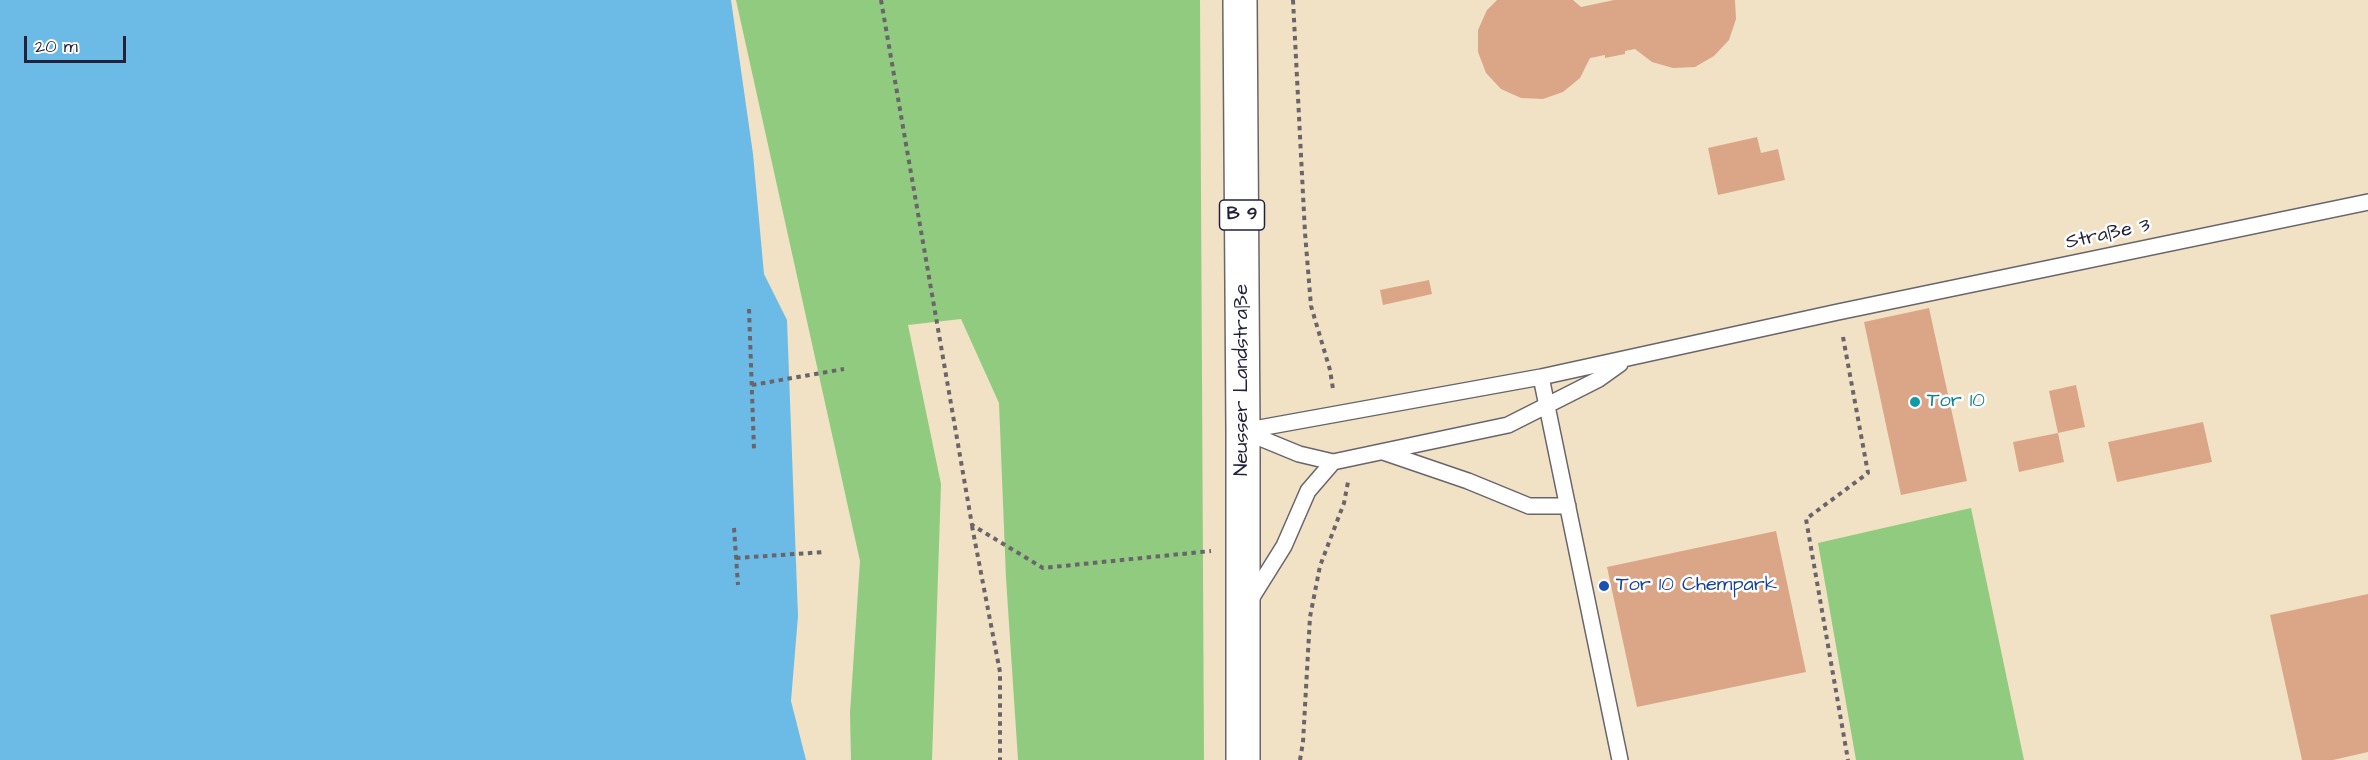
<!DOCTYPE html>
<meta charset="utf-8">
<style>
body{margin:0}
#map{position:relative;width:2368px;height:760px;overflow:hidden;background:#f1e2c5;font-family:"Architects Daughter",sans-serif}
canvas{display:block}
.scale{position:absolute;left:24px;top:36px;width:102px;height:27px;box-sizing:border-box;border:3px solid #22223b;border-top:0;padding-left:8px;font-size:18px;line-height:21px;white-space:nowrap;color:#22223b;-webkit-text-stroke:4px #fff;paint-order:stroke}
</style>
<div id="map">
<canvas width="2368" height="760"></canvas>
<div class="scale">20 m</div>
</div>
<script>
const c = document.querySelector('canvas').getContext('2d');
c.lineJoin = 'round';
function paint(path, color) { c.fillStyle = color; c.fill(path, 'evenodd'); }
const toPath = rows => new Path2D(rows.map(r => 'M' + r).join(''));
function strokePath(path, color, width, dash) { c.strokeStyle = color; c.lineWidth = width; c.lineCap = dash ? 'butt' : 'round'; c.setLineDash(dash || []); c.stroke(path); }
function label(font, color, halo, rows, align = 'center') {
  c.font = font + ' "Architects Daughter",sans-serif'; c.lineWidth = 5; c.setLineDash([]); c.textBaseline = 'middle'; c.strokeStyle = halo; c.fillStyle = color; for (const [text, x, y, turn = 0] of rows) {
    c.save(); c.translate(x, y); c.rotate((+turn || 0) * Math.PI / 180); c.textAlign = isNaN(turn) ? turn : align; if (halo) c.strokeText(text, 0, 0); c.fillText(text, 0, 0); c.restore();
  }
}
const green = toPath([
 [736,0,1200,0,1204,760,1018,760,1006,578,999,403,961,319,908,325,941,484,932,760,851,760,850,713,860,561],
 [1971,508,2024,760,1856,760,1818,543]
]);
const water = toPath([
 [0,0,731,0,753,154,764,274,787,320,798,616,791,701,806,760,0,760]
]);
const building = toPath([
 [1497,0,1573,0,1581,7,1614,0,1735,0,1736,19,1729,40,1714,56,1695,67,1673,68,1652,62,1635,49,1625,51,1625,54,1605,58,1605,55,1590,58,1580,78,1563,92,1543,99,1521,98,1501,89,1486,73,1478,52,1478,30,1487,10],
 [1757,137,1761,153,1778,149,1785,180,1718,195,1708,148],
 [1429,280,1432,294,1383,305,1380,290],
 [1929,308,1967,481,1901,495,1864,322],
 [2076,385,2085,427,2058,433,2049,391],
 [2203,422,2212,462,2117,482,2108,442],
 [2058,433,2064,462,2019,472,2013,442],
 [1776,531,1806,672,1637,707,1607,567],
 [2368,594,2368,752,2333,760,2302,760,2270,615]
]);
const path = toPath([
 [881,0,972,525,1043,568,1211,551],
 [1293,0,1305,233,1311,306,1330,370,1333,389],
 [749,309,754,449],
 [1843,337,1868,473,1806,519,1848,760],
 [752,385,844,369],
 [972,526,1000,672,1000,760],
 [734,528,738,585],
 [736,558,825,552],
 [1300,760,1303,742,1310,617,1320,566,1344,503,1348,482]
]);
const lane = toPath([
 [1541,377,1620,760],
 [1243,431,1541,377,1838,312,2368,202],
 [1243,431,1299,454,1333,462,1508,425,1599,379,1620,364],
 [1383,452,1468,481,1529,506,1568,506],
 [1249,602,1284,546,1308,491,1333,462]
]);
const primary = toPath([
 [1240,0,1243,431,1243,760]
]);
const markers = [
 [1915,402,6,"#0f9aa8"],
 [1604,586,6,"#1a4fb4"]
];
const shields = [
 [1242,215,45]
];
const shieldNames = [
 ["B 9",1242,215]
];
const streetNames = [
 ["Straße 3",2108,235,-12],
 ["Neusser Landstraße",1243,380,-90]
];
const cultureNames = [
 ["Tor 10",1927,402]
];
const transitNames = [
 ["Tor 10 Chempark",1616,586]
];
paint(green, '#90cb80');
paint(water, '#6cbbe6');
paint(building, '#dba688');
strokePath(lane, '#6a656b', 18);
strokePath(primary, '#6a656b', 36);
strokePath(path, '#6a656b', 4, [4.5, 4.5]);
strokePath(lane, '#fff', 15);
strokePath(primary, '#fff', 33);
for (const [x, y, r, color] of markers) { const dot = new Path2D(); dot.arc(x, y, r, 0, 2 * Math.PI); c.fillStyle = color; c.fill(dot); strokePath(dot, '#fff', 2); }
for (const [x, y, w] of shields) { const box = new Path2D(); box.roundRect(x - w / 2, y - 15, w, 30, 4.5); c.fillStyle = '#fff'; c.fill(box); strokePath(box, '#22223b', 1.5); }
label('bold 18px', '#22223b', null, shieldNames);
label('20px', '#22223b', '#fff', streetNames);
label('20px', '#0d838f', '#fff', cultureNames, 'left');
label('20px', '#164399', '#fff', transitNames, 'left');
</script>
